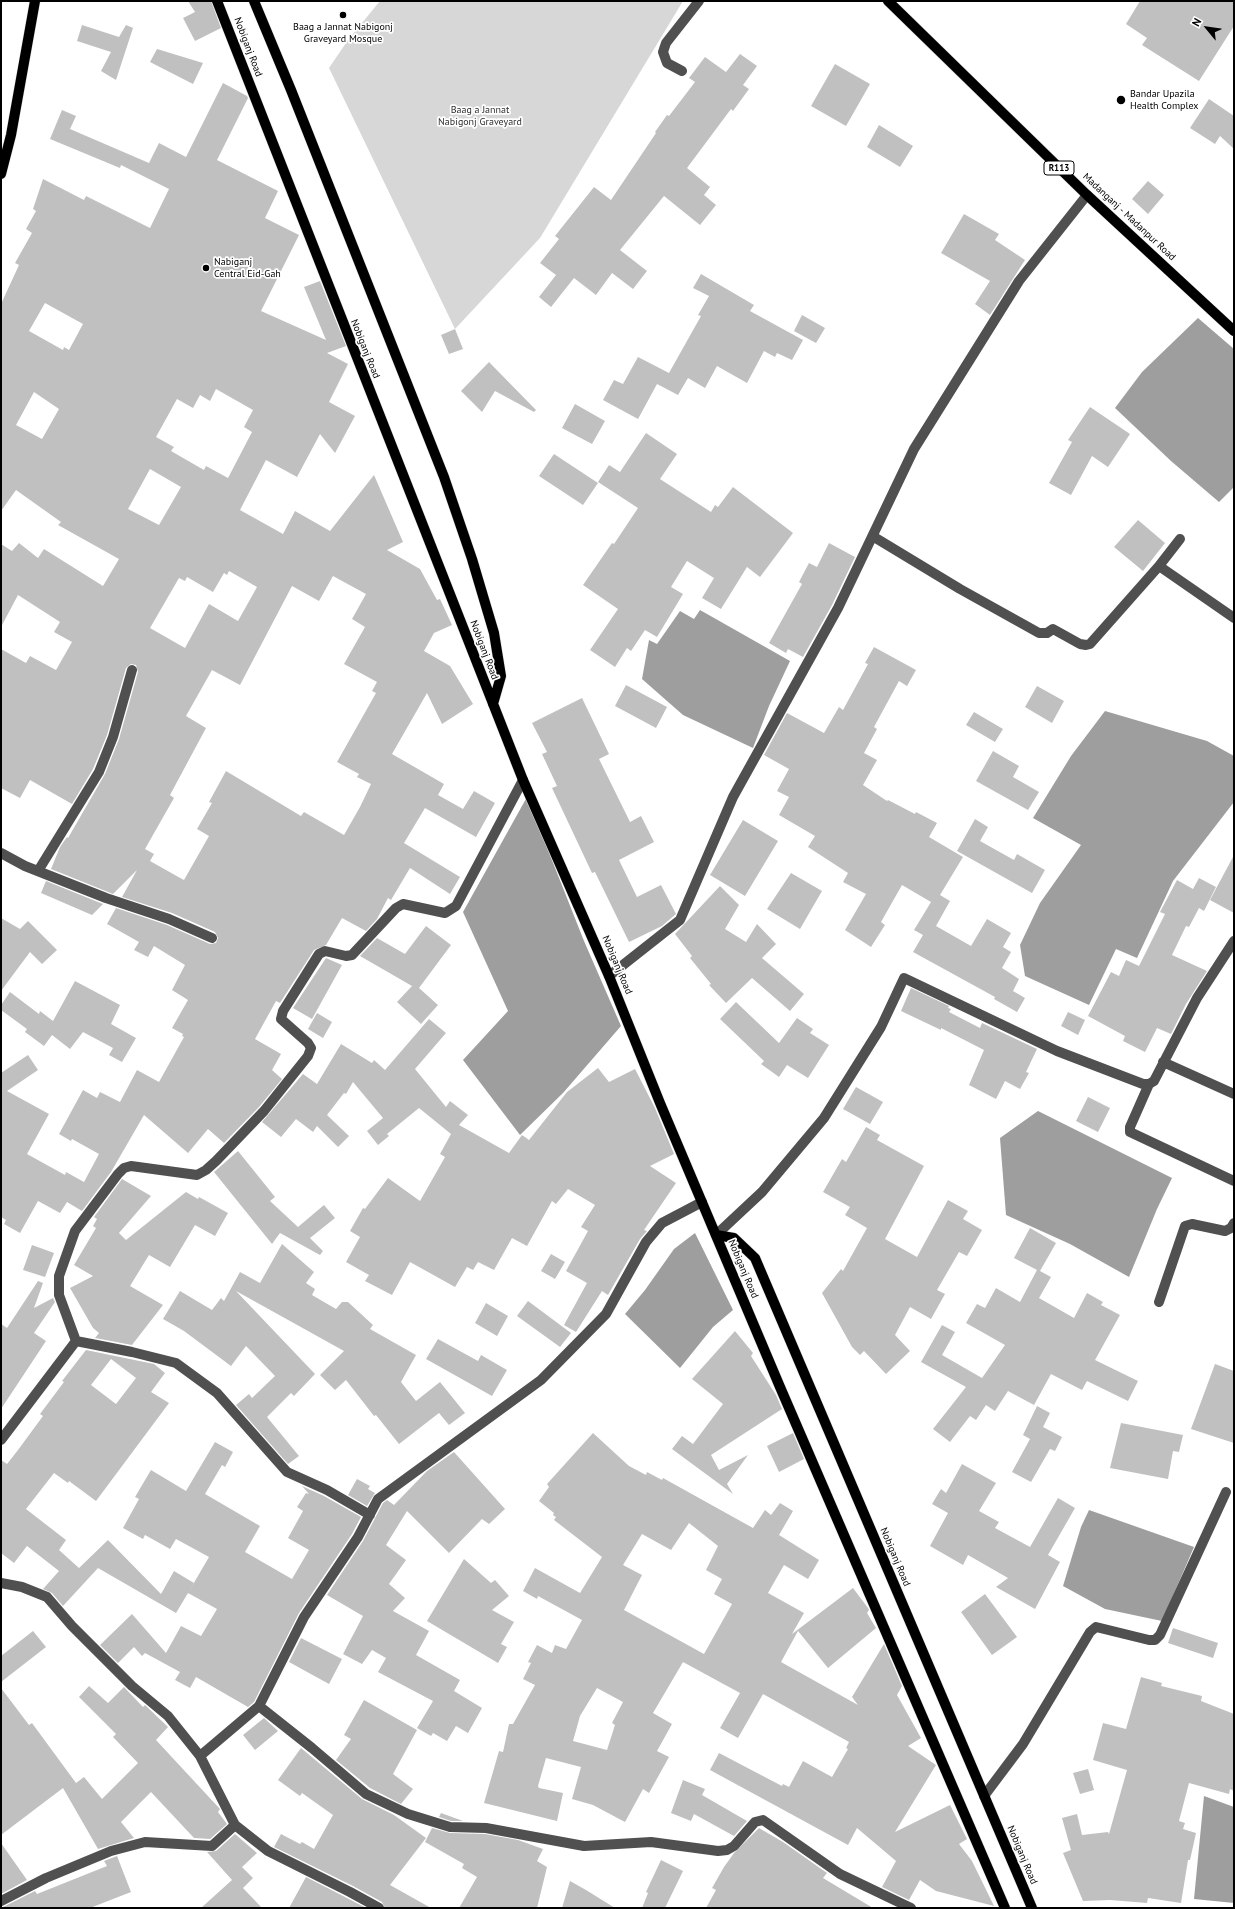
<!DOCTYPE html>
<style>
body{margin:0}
#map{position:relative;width:1235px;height:1909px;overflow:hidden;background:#fff;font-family:"PT Sans",sans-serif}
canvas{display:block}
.frame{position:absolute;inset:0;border:2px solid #000;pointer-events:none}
.north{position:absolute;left:1187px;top:8px;width:40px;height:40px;-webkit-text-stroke:3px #fff;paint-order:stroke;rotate:299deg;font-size:11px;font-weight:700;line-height:16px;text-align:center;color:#000}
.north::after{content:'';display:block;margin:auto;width:14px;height:18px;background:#000;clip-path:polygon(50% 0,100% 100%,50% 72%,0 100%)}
</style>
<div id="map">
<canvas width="1235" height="1909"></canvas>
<div class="frame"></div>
<div class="north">N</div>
</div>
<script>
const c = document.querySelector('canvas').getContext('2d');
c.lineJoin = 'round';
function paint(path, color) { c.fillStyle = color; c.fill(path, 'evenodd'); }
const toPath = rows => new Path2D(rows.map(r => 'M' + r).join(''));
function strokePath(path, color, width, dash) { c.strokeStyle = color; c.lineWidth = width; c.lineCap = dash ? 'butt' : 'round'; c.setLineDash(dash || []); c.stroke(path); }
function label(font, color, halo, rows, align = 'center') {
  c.font = font + ' "PT Sans",sans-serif'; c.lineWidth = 3.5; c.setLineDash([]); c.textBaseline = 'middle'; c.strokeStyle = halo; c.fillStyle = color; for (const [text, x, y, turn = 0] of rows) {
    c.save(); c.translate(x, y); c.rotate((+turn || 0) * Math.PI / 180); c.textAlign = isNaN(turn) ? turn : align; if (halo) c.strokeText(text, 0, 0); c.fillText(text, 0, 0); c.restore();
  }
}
const green = toPath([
 [380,1,683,1,540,238,455,329,329,68,348,40]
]);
const water = toPath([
 [1198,318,1234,349,1234,487,1219,502,1171,461,1115,408,1142,372],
 [700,610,790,661,769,706,753,748,683,715,642,679,649,640,657,644,680,611,694,619],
 [1105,711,1207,741,1234,756,1234,802,1173,881,1137,958,1116,949,1089,1005,1025,976,1020,945,1040,903,1081,845,1033,818,1071,756],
 [527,797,584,941,621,1026,563,1093,520,1135,463,1060,508,1011,463,912],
 [1038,1111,1172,1178,1157,1209,1129,1277,1070,1244,1006,1215,1000,1138],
 [695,1233,733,1310,713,1327,680,1368,625,1314,645,1290,674,1249],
 [1089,1510,1194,1547,1162,1621,1105,1609,1063,1586,1081,1527],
 [1204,1796,1234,1807,1234,1903,1194,1899]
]);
const building = toPath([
 [188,1,211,1,221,28,195,41,183,18,195,12],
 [1140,1,1234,1,1234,26,1199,81,1142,45,1147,38,1126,24],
 [82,25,119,37,126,25,133,28,116,80,101,71,111,52,77,41],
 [157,49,203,63,193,84,150,62],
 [740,54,757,66,743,85,749,89,733,111,731,109,687,168,710,187,704,195,716,205,700,225,664,196,620,250,647,271,633,289,612,273,596,295,574,278,551,307,539,297,556,275,540,263,559,239,555,236,594,187,611,200,656,133,655,132,667,115,669,116,695,82,689,78,705,57,726,72],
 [835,64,870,84,846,126,811,106],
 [223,83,247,96,248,98,217,160,278,191,265,218,299,235,261,311,326,340,304,287,320,281,346,346,327,353,348,364,329,402,355,416,335,453,320,434,297,477,266,460,240,510,283,534,295,511,330,531,374,475,403,542,387,550,420,569,437,600,440,599,452,625,434,633,424,651,450,666,473,704,442,724,427,693,392,754,444,784,438,795,463,809,474,791,495,803,476,837,425,808,404,843,460,877,450,894,410,868,391,900,388,898,377,919,366,931,342,918,326,945,314,950,280,1003,276,1001,255,1039,281,1054,272,1070,282,1079,259,1107,224,1143,208,1129,188,1153,144,1115,111,1172,82,1211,67,1202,60,1213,38,1201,20,1233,4,1224,6,1220,1,1217,1,1073,28,1055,38,1070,7,1091,49,1114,27,1154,65,1175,66,1172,84,1182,99,1154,72,1139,71,1141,59,1134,83,1090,97,1098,100,1092,120,1102,137,1070,159,1082,184,1037,182,1036,183,1034,172,1028,188,1000,172,990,185,965,154,946,148,957,134,950,139,942,107,924,116,908,167,925,210,944,216,943,218,938,215,932,172,913,122,897,137,870,113,894,51,869,60,847,67,837,68,838,105,774,119,739,138,672,136,665,131,664,126,668,107,735,93,769,72,804,30,780,20,798,1,788,1,649,26,663,30,656,56,670,72,642,54,632,60,622,18,595,1,627,1,544,12,551,19,543,38,558,44,549,103,586,119,559,58,525,61,522,16,490,1,511,1,304,19,265,15,263,32,233,26,229,36,211,33,209,43,179,84,200,86,196,150,228,169,189,121,165,120,168,50,139,62,110,76,116,70,129,149,163,159,143,186,157],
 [45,303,83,324,69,350,64,347,63,350,29,331],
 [216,389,253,410,244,427,252,432,228,478,206,466,204,470,171,451,174,447,156,437,177,399,193,408,200,395,210,401],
 [34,392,59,409,42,439,16,425],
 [150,469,181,487,159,525,128,509],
 [229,571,257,587,238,621,209,604,185,648,150,628,179,578,185,581,187,577,213,592,224,573,227,575],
 [333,576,366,594,352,619,365,627,344,664,377,682,372,691,376,693,337,762,359,774,357,777,371,784,360,807,344,835,304,812,301,816,226,771,209,802,212,803,197,829,209,836,184,880,182,879,150,861,154,854,145,849,174,798,170,795,206,728,186,716,212,670,240,685,292,586,319,601],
 [1209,99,1234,116,1234,149,1220,136,1215,144,1190,128],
 [879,125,913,146,900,167,867,147],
 [1148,181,1164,195,1148,214,1132,199],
 [964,214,999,234,995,240,1025,260,990,315,975,304,990,281,941,253],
 [701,274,754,305,750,311,803,340,792,360,777,353,775,357,764,351,747,383,717,366,705,388,688,378,678,395,657,384,638,419,603,400,614,380,623,384,638,357,669,373,701,316,698,315,709,296,693,288],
 [802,315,825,328,816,343,794,331],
 [455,329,463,349,449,354,441,335],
 [489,362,536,410,534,412,495,391,482,412,461,391],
 [575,404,605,421,592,444,562,428],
 [1090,407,1130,434,1108,467,1092,456,1071,495,1049,483,1072,442,1068,440],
 [646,433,677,454,660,479,711,512,715,505,718,507,733,487,793,533,760,577,747,567,721,609,702,598,714,578,687,561,671,587,683,594,657,637,645,630,631,651,627,648,615,667,590,650,618,609,583,585,612,543,614,544,638,508,598,482,609,465,620,472],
 [554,454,598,483,583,505,539,476],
 [1138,520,1165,543,1143,571,1114,547],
 [829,543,855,557,832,605,803,657,788,649,786,653,769,643,802,584,799,582,809,563,817,567],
 [874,647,916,670,907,686,899,681,874,727,877,729,864,753,877,760,863,785,887,801,888,800,915,814,916,812,937,823,929,837,963,857,940,895,950,901,936,926,971,946,987,919,1011,933,1003,947,1011,952,1002,968,1019,979,1013,991,1025,998,1017,1012,994,999,995,997,913,952,923,935,914,930,931,902,902,885,881,922,885,925,871,947,845,930,866,894,843,882,848,873,808,847,815,836,779,815,789,797,777,791,789,769,764,755,787,713,824,733,839,707,843,710,868,664,865,663],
 [626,685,667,707,656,728,615,706],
 [1037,686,1064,701,1052,723,1025,707],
 [582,698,609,754,599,759,630,822,641,816,654,842,619,860,637,897,661,885,676,914,662,926,629,942,595,872,592,873,552,788,557,786,542,754,547,752,532,723],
 [974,712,1003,729,995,742,966,725],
 [993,751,1019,766,1013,777,1039,792,1028,810,976,781],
 [975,819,988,827,980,841,1014,860,1017,854,1045,870,1032,893,957,851],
 [743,820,778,841,745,896,710,875],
 [1234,855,1234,913,1210,900],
 [791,873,822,891,800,929,767,909],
 [1199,878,1216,887,1204,911,1199,908,1189,927,1186,926,1172,955,1207,971,1186,1004,1171,1034,1157,1028,1145,1052,1123,1041,1125,1036,1088,1016,1111,972,1119,976,1126,960,1139,966,1165,914,1160,912,1177,880,1193,889],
 [46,881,103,904,92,915,41,893],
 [720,886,739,905,725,929,746,942,757,924,776,944,762,958,804,994,790,1011,752,978,726,1003,709,985,711,984,690,958,692,956,675,934],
 [1,918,20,929,28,921,57,950,42,964,30,952,1,991],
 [426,926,451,945,419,988,438,1005,421,1024,397,1002,412,986,360,956,377,938,405,954],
 [326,958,342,965,312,1019,293,1008],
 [75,981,120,1005,111,1024,136,1038,122,1062,109,1055,113,1048,83,1032,70,1049,52,1035,44,1046,25,1032,27,1029,1,1010,1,1005,10,992,39,1014,40,1011,53,1021],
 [911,988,949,1006,948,1008,951,1009,949,1012,980,1028,982,1023,1037,1049,1026,1072,1029,1073,1020,1089,1005,1081,996,1099,969,1085,984,1050,941,1028,941,1030,901,1011],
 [736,1002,779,1043,797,1018,813,1029,810,1033,829,1045,808,1078,787,1065,779,1077,761,1064,764,1061,720,1019],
 [1068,1012,1085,1020,1078,1035,1061,1026],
 [317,1013,332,1022,323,1038,308,1029],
 [429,1019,446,1033,415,1069,446,1107,450,1101,468,1115,459,1125,509,1153,522,1135,529,1140,567,1092,598,1068,609,1082,635,1069,655,1108,674,1154,650,1166,676,1183,644,1230,647,1231,640,1239,608,1295,602,1291,576,1332,564,1325,587,1283,566,1271,588,1231,581,1227,595,1205,568,1189,556,1204,552,1201,527,1246,512,1238,494,1270,478,1262,473,1270,467,1267,455,1287,410,1262,392,1295,365,1281,369,1275,346,1262,360,1237,350,1231,363,1208,365,1209,388,1178,420,1201,445,1157,440,1154,451,1134,419,1108,387,1134,389,1136,378,1145,367,1131,383,1118,353,1082,346,1094,344,1093,327,1115,349,1136,338,1147,317,1126,313,1132,296,1119,281,1137,262,1122,303,1074,317,1084,341,1044,372,1063,374,1060,385,1070],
 [856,1087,883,1102,870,1124,843,1109],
 [1088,1097,1110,1108,1098,1132,1076,1121],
 [866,1127,880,1135,877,1140,924,1166,885,1239,917,1257,948,1200,968,1211,963,1219,982,1230,967,1256,959,1252,937,1290,945,1294,931,1319,910,1307,895,1335,910,1351,886,1374,864,1351,860,1355,852,1347,822,1293,841,1269,843,1271,867,1228,845,1215,850,1207,823,1192,842,1159,846,1162],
 [238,1151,275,1197,270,1201,298,1227,324,1205,335,1218,310,1238,323,1251,320,1255,280,1233,272,1244,214,1172],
 [122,1179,151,1196,119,1233,126,1240,186,1192,198,1199,199,1197,228,1213,215,1236,195,1225,170,1267,149,1255,130,1286,163,1305,132,1345,95,1338,99,1333,93,1328,70,1288,93,1276,74,1265,96,1228,93,1226,97,1219,94,1217],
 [1030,1228,1056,1243,1040,1271,1051,1277,1039,1298,1074,1318,1087,1293,1103,1302,1101,1305,1120,1315,1095,1360,1138,1381,1128,1401,1087,1381,1082,1390,1051,1374,1034,1405,1008,1391,995,1411,986,1405,976,1420,970,1416,950,1442,933,1429,966,1387,921,1362,942,1325,955,1332,942,1355,982,1378,1005,1345,966,1323,977,1304,985,1308,996,1288,1020,1302,1037,1270,1014,1258],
 [282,1244,314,1272,306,1283,315,1289,312,1295,336,1309,342,1302,348,1302,373,1325,370,1329,416,1355,401,1382,416,1401,440,1382,465,1413,449,1425,439,1413,399,1444,376,1415,374,1416,346,1380,335,1390,320,1375,344,1351,236,1291,315,1374,294,1396,291,1393,267,1417,299,1456,288,1464,236,1405,249,1394,252,1398,275,1376,246,1346,231,1366,184,1331,163,1319,180,1291,212,1310,221,1298,224,1301,240,1272,260,1283],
 [32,1245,54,1253,45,1277,23,1270],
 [551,1254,565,1262,555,1279,541,1271],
 [38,1281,43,1283,34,1308,53,1298,55,1302,34,1333,46,1341,1,1409,1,1324,7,1328],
 [528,1301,571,1333,560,1347,517,1316],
 [486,1303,508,1316,497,1336,475,1323],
 [735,1331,753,1353,751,1356,776,1395,782,1409,711,1455,719,1470,748,1455,727,1484,733,1494,672,1449,682,1436,693,1444,723,1404,692,1379],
 [438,1339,478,1361,481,1355,507,1370,492,1396,426,1359],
 [86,1350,154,1364,165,1373,151,1392,169,1403,96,1501,69,1481,68,1483,54,1473,26,1509,66,1540,59,1550,79,1568,108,1540,161,1594,174,1571,194,1583,176,1613,98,1568,63,1606,52,1593,43,1589,59,1571,27,1546,14,1563,1,1553,1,1460,7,1464,18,1450,43,1416,40,1414,64,1382,62,1381],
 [111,1359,136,1378,116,1404,91,1385],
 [1215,1364,1234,1371,1234,1443,1191,1429],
 [1037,1406,1050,1413,1043,1427,1062,1437,1055,1451,1050,1449,1031,1482,1012,1472,1030,1439,1023,1435],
 [1121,1423,1183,1435,1179,1452,1173,1451,1168,1479,1110,1468],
 [593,1433,629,1466,646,1475,647,1472,662,1480,663,1478,753,1528,765,1510,771,1515,780,1503,793,1511,779,1535,819,1560,808,1579,784,1565,768,1593,804,1613,792,1634,853,1588,868,1608,869,1610,867,1613,876,1628,828,1668,798,1631,781,1662,858,1705,852,1697,884,1644,902,1686,897,1695,921,1738,908,1746,936,1765,895,1832,950,1805,967,1839,959,1844,972,1861,994,1906,936,1891,920,1880,909,1900,882,1887,896,1861,857,1828,848,1845,710,1770,719,1753,782,1786,783,1784,789,1787,803,1761,832,1777,848,1749,846,1748,849,1742,763,1694,738,1738,720,1728,740,1693,683,1662,653,1713,672,1724,657,1751,669,1757,649,1793,643,1789,625,1822,593,1805,572,1799,581,1767,546,1758,538,1786,539,1788,563,1793,557,1821,484,1803,499,1751,503,1752,509,1724,513,1724,535,1685,523,1679,531,1663,528,1662,537,1645,552,1653,555,1645,566,1649,582,1620,538,1596,537,1599,523,1591,535,1568,580,1593,602,1557,554,1520,556,1517,553,1515,554,1513,539,1501,549,1487,547,1484],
 [689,1523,718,1546,706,1570,722,1579,714,1594,732,1604,704,1654,624,1610,642,1575,623,1565,642,1534,671,1550],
 [597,1688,623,1702,612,1723,615,1725,607,1750,573,1741,580,1716],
 [793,1433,804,1459,779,1472,767,1446],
 [215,1442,233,1452,225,1467,222,1465,205,1494,260,1526,245,1552,292,1579,309,1550,288,1538,303,1511,297,1507,306,1493,309,1494,302,1486,324,1496,361,1517,352,1534,299,1613,254,1702,248,1707,196,1677,190,1688,175,1680,180,1672,145,1653,142,1656,134,1647,118,1663,100,1645,132,1614,166,1653,181,1626,201,1636,217,1609,188,1593,209,1557,176,1539,170,1549,145,1535,143,1539,123,1528,139,1499,135,1497,151,1470,186,1491],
 [454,1452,505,1509,489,1524,482,1519,449,1553,407,1511,386,1545,406,1560,389,1584,405,1598,393,1611,429,1631,416,1655,460,1680,454,1691,482,1708,468,1733,456,1726,447,1741,433,1733,431,1736,417,1728,433,1701,378,1672,386,1658,372,1650,362,1664,343,1654,363,1616,327,1595,363,1541,383,1503,387,1500,394,1505,427,1471],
 [962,1464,996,1483,979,1511,999,1522,995,1528,1030,1547,1058,1498,1075,1508,1048,1555,1060,1562,1035,1609,996,1587,1008,1578,968,1555,963,1565,930,1546,948,1513,932,1504,941,1489,946,1493],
 [357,1479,370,1486,368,1489,375,1493,367,1506,348,1495],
 [464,1559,491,1583,495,1580,509,1596,492,1610,514,1622,501,1644,507,1647,498,1663,427,1621],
 [985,1594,1017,1637,992,1655,961,1612],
 [1173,1628,1218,1643,1213,1658,1168,1643],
 [33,1631,46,1647,1,1682,1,1656],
 [301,1638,342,1659,329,1684,289,1662],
 [1141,1677,1162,1683,1161,1686,1202,1696,1201,1701,1234,1714,1234,1791,1230,1789,1229,1794,1189,1783,1179,1821,1185,1823,1183,1829,1196,1833,1190,1860,1188,1860,1181,1903,1148,1898,1147,1903,1110,1900,1083,1901,1063,1853,1071,1850,1062,1818,1077,1814,1082,1835,1108,1832,1109,1834,1127,1770,1093,1760,1103,1723,1126,1729],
 [89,1686,108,1703,124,1687,143,1707,145,1705,168,1727,156,1740,220,1809,218,1812,227,1824,210,1839,194,1838,151,1792,121,1822,134,1838,98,1849,63,1788,1,1835,1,1688,29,1725,32,1723,76,1783,84,1777,102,1799,138,1763,113,1737,116,1734,79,1697],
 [364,1700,417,1730,393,1774,413,1789,401,1804,370,1788,336,1760,351,1739,344,1735],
 [264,1718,278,1731,255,1750,243,1735],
 [301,1748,362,1799,394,1815,426,1838,390,1885,431,1908,385,1908,382,1902,353,1886,274,1847,281,1834,300,1844,302,1842,314,1849,333,1815,302,1793,300,1796,278,1780],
 [1088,1769,1094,1790,1080,1794,1073,1773],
 [683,1780,705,1789,702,1795,747,1821,734,1836,694,1814,691,1821,671,1813],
 [441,1813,463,1821,451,1821,439,1817],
 [432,1828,450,1833,485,1834,518,1840,543,1849,537,1861,547,1867,537,1908,459,1908,477,1877,462,1868,464,1864,425,1842],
 [759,1828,783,1842,827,1873,823,1878,873,1908,706,1908,716,1890,712,1888,724,1867,734,1853],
 [235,1834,257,1853,242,1867,253,1878,243,1888,262,1908,201,1908,232,1880,207,1852,216,1851],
 [1,1843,27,1880,1,1894],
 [117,1856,131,1892,90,1908,1,1908,35,1891,37,1894,107,1866,104,1861],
 [661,1860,683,1871,665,1908,642,1908,648,1893,646,1892],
 [306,1877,347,1898,366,1908,289,1908],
 [570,1881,586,1890,615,1908,562,1908]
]);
const minor = toPath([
 [682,71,667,63,663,52,666,43,699,1],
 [874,537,960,589,1039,633,1047,633,1053,629,1080,644,1086,645,1090,644,1159,566,1234,618],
 [1159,566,1180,539],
 [1,853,25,866,106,898,169,919,212,938],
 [38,871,99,772,113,737,132,670],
 [609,976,680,920,733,797,838,608,914,449,1019,281,1087,195],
 [1163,1062,1234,1094],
 [1149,1084,1130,1127,1130,1132,1234,1181],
 [716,1235,762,1192,824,1118,881,1027,904,978,1057,1051,1143,1084,1149,1084,1154,1081,1197,998,1234,941],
 [1159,1302,1185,1226,1192,1224,1225,1231,1231,1228,1234,1223],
 [76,1341,132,1352,176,1363,217,1393,287,1472,327,1490,370,1515],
 [1,1440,76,1341,59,1295,59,1276,75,1231,118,1174,124,1168,131,1166,197,1175,206,1170,216,1161,264,1111,308,1056,311,1048,308,1043,281,1019,283,1011,319,954,325,951,346,956,352,955,396,908,403,904,445,913,456,906,523,780],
 [1,1583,22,1587,47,1597,72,1626,132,1686,168,1716,200,1756,235,1825],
 [259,1706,312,1748,366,1794,408,1814,450,1827,486,1828,584,1846,651,1842,718,1851,727,1850,734,1846,755,1822,763,1820,840,1874,911,1908],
 [200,1756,259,1706,304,1617,358,1537,378,1499,541,1380,606,1314,646,1242,662,1223,702,1202],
 [984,1796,1023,1744,1090,1632,1096,1627,1149,1640,1155,1640,1160,1635,1226,1492],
 [1,1901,46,1878,111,1851,145,1842,212,1846,235,1825,268,1851,350,1892,379,1908]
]);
const major = toPath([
 [217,1,523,780,609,976,660,1103,780,1387,1005,1908],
 [254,1,291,90,444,477,472,559,494,633,501,676,493,704],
 [888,1,1087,195,1234,331],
 [1,174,11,135,35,1],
 [716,1235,734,1238,755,1258,1032,1908]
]);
const markers = [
 [343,15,4,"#000"],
 [1121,100,5,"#000"],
 [206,268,4,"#000"]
];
const shields = [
 [1059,168,30]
];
const shieldNames = [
 ["R113",1059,168]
];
const poiNames = [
 ["Baag a Jannat Nabigonj",343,27,"center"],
 ["Graveyard Mosque",343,39,"center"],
 ["Bandar Upazila",1130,94],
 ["Health Complex",1130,106],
 ["Nabiganj",214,262],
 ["Central Eid-Gah",214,274]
];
const streetNames = [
 ["Nobiganj Road",248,47,69],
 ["Madanganj - Madanpur Road",1129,217,43],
 ["Nobiganj Road",365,349,68],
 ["Nobiganj Road",484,650,69],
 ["Nobiganj Road",617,965,67],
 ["Nobiganj Road",743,1269,67],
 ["Nobiganj Road",895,1557,67],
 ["Nobiganj Road",1022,1855,67]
];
const parkNames = [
 ["Baag a Jannat",480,110],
 ["Nabigonj Graveyard",480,122]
];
paint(green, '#d7d7d7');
paint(water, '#9e9e9e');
paint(building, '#c0c0c0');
strokePath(major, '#dbdbdb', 11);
strokePath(minor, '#505050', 10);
strokePath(major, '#000', 10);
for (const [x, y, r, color] of markers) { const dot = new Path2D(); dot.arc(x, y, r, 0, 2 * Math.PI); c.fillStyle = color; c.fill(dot); strokePath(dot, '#fff', 1.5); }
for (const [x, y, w] of shields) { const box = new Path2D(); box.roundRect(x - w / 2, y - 7, w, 14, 3); c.fillStyle = '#fff'; c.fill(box); strokePath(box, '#000', 1); }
label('bold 9px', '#000', null, shieldNames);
label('10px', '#000', '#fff', poiNames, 'left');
label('10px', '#000', '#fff', streetNames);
label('10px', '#2e2e2e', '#fff', parkNames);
</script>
